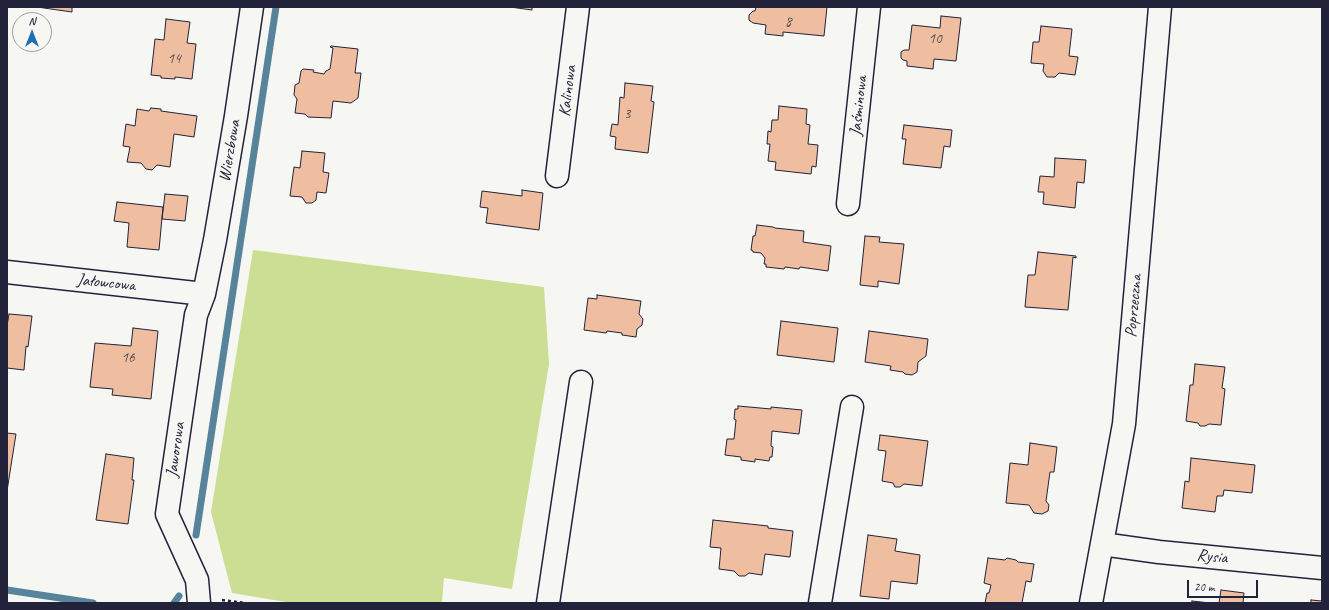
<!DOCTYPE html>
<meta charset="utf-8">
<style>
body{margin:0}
#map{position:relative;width:1329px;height:610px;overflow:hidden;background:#f6f6f2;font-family:Caveat,sans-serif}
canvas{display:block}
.frame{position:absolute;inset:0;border:8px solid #22223b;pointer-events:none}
.north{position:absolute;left:12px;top:12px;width:40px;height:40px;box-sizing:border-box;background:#f6f6f2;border:1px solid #a1a1a9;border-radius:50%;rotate:0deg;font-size:11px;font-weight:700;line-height:16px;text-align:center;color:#22223b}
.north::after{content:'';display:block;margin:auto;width:14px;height:18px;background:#1f6fb2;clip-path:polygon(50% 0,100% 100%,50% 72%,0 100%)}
.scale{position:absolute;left:1187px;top:580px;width:71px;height:18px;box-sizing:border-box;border:2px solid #22223b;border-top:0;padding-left:5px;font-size:12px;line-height:14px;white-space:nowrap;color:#22223b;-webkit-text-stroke:3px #f6f6f2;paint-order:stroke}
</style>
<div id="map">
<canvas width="1329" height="610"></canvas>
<div class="frame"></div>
<div class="north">N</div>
<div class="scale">20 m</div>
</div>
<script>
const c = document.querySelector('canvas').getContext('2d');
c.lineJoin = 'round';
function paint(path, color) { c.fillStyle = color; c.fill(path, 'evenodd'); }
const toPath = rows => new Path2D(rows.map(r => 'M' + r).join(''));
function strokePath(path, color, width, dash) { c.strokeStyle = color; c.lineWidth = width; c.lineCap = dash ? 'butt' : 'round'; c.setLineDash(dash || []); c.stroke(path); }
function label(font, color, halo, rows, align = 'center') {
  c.font = font + ' Caveat,sans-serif'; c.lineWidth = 3; c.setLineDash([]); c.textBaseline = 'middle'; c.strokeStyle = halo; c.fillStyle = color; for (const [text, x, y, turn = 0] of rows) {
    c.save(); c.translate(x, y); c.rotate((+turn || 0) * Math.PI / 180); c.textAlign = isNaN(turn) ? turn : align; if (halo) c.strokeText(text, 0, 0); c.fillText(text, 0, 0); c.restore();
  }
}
const green = toPath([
 [253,250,544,287,549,364,512,589,444,578,442,603,292,603,232,593,211,512]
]);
const stream = toPath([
 [196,535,276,7],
 [7,590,93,603],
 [174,603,179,596]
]);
const building = toPath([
 [37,7,72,7,72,12,37,7],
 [510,7,532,7,532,10,510,7],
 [756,7,827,7,824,36,783,32,783,36,765,34,766,25,753,23,749,20,749,15,753,11,755,11,756,7],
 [941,16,961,18,956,61,934,59,933,69,907,66,907,61,903,60,901,58,901,52,904,50,909,50,912,25,940,28,941,16],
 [166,19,190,22,187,43,196,44,192,79,175,77,175,79,161,78,161,76,151,75,155,39,164,40,166,19],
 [1041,26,1072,29,1069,56,1078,57,1075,75,1059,73,1055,77,1047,77,1043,71,1044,64,1031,63,1033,42,1039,42,1041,26],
 [331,46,358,49,355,73,361,73,358,98,351,103,333,101,331,118,308,117,305,114,295,113,297,99,294,95,295,85,299,83,301,71,303,69,314,70,313,72,324,74,326,71,330,69,333,48,330,47,331,46],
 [625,83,653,86,651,101,654,102,648,153,615,149,616,137,610,136,612,124,618,125,620,97,624,98,625,83],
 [779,106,807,109,806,124,810,125,808,144,818,145,816,167,812,166,811,174,775,170,776,162,768,161,770,144,767,144,768,131,771,132,772,120,778,120,779,106],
 [151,108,161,109,161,111,197,116,194,137,174,134,170,167,157,165,152,170,146,169,141,163,127,162,130,147,123,146,126,124,135,126,137,109,149,111,151,108],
 [904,125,952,130,950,147,944,146,941,168,903,164,906,139,902,139,904,125],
 [302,151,325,153,323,172,329,173,326,193,317,192,316,200,312,203,306,203,302,197,290,196,294,167,300,168,302,151],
 [1055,158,1086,160,1084,183,1077,182,1075,208,1043,204,1044,192,1038,192,1040,176,1054,177,1055,158],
 [522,190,543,193,539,230,486,223,488,208,480,207,482,191,522,196,522,190],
 [165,194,188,196,185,221,162,219,165,194],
 [117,202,163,207,159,250,127,247,129,223,114,221,117,202],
 [757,225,773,227,775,228,804,231,803,242,831,246,828,271,800,267,799,269,785,267,784,269,766,267,766,264,764,264,765,258,761,253,753,252,753,251,751,250,753,236,755,236,757,225],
 [865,236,880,237,879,242,904,244,899,284,878,281,878,287,860,285,865,236],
 [1038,252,1076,256,1076,258,1073,257,1068,310,1025,307,1028,275,1035,275,1038,252],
 [597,295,641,301,639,314,643,319,642,325,637,329,636,337,622,335,622,333,607,331,606,333,584,330,588,298,597,299,597,295],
 [9,314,32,316,28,347,26,346,24,370,7,368,7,326,9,314],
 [781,321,838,328,834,362,777,355,781,321],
 [133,328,158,331,151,399,112,395,113,389,90,387,95,343,131,346,133,328],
 [869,331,928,339,926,356,918,362,917,372,912,375,905,374,903,372,890,370,891,366,865,362,869,331],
 [1195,364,1225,367,1222,388,1225,389,1221,425,1209,424,1205,426,1200,426,1198,423,1186,421,1190,385,1193,385,1195,364],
 [738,406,771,409,771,407,802,410,799,434,772,431,771,446,773,447,772,457,770,457,769,461,755,459,755,462,741,460,741,457,725,455,727,439,734,439,736,420,734,419,735,409,738,409,738,406],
 [7,433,16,434,7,491,7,433],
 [880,435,928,441,922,486,904,484,900,487,895,487,893,483,882,481,886,451,878,450,880,435],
 [1030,443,1057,447,1054,472,1050,472,1046,501,1049,505,1048,511,1042,514,1034,513,1029,505,1006,503,1010,463,1028,465,1030,443],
 [106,454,134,458,132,480,134,480,128,524,96,520,106,454],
 [1191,458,1255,465,1252,493,1224,490,1223,496,1217,496,1215,512,1182,508,1185,481,1189,482,1191,458],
 [713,520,768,526,768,528,793,531,790,557,765,554,762,575,749,573,745,576,739,576,734,571,719,569,721,548,710,547,713,520],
 [868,535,897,539,895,551,920,555,917,584,891,581,889,599,860,596,868,535],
 [988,558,1005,560,1007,558,1016,560,1018,562,1034,564,1031,582,1026,581,1022,603,985,603,987,593,989,593,991,585,984,583,988,558],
 [1221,590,1244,593,1243,603,1219,603,1221,590],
 [1311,600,1322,601,1322,603,1311,603,1311,600],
 [1192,601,1210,603,1192,603,1192,601]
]);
const path = toPath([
 [222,600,245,603]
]);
const minor = toPath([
 [557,176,578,7],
 [848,204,869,7],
 [7,272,204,294],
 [1102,544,1159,552,1322,568],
 [199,603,197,580,167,514,196,315,204,294,215,240,236,116,252,7],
 [548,603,581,382],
 [820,603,852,407],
 [1091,603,1124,424,1160,7]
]);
const numberNames = [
 ["8",788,22],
 ["10",935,39],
 ["14",174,59],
 ["3",627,114],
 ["16",128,358]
];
const streetNames = [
 ["Kalinowa",568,91,-83],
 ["Jaśminowa",859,106,-84],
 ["Wierzbowa",230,151,-80],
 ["Jałowcowa",106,283,6],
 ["Poprzeczna",1134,306,-85],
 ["Jaworowa",176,450,-82],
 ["Rysia",1212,557,6]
];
paint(green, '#ccde93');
strokePath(stream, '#57839b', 7);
paint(building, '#efbda0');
strokePath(building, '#22223b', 1);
strokePath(minor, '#22223b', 25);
strokePath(path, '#22223b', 2.5, [3, 3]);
strokePath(minor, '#f6f6f2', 22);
label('15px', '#554954', null, numberNames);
label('17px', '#22223b', '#f6f6f2', streetNames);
</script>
